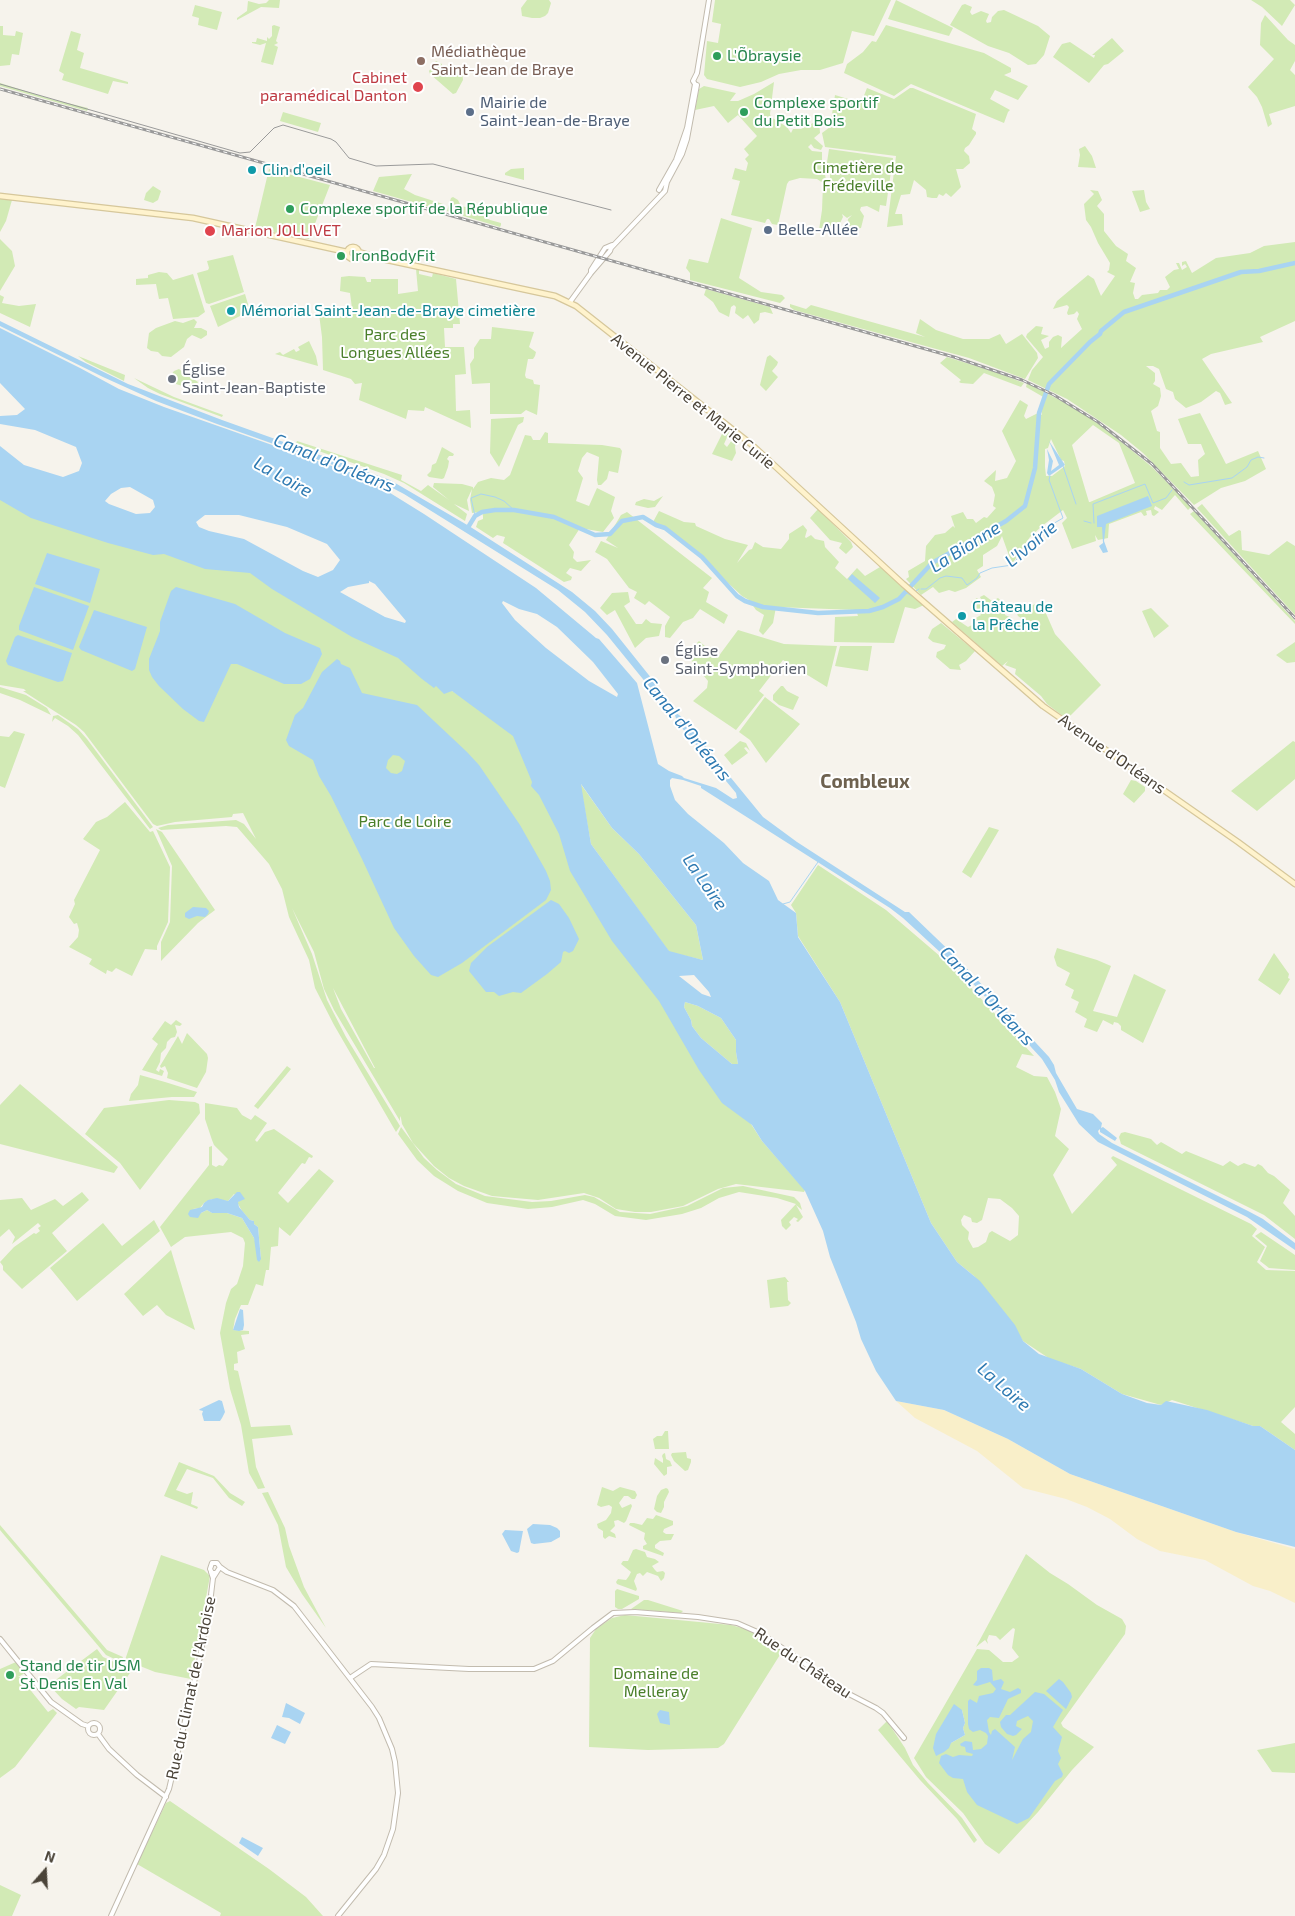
<!DOCTYPE html>
<meta charset="utf-8">
<style>
body{margin:0}
#map{position:relative;width:1295px;height:1916px;overflow:hidden;background:#f6f3ec;font-family:"Exo 2",sans-serif}
canvas{display:block}
.north{position:absolute;left:20px;top:1846px;width:50px;height:50px;-webkit-text-stroke:4px #fff;paint-order:stroke;rotate:19deg;font-size:14px;font-weight:700;line-height:20px;text-align:center;color:#4b4439}
.north::after{content:'';display:block;margin:auto;width:18px;height:22px;background:#4b4439;clip-path:polygon(50% 0,100% 100%,50% 72%,0 100%)}
</style>
<div id="map">
<canvas width="1295" height="1916"></canvas>
<div class="north">N</div>
</div>
<script>
const c = document.querySelector('canvas').getContext('2d');
c.lineJoin = 'round';
function paint(path, color) { c.fillStyle = color; c.fill(path, 'evenodd'); }
const toPath = rows => new Path2D(rows.map(r => 'M' + r).join(''));
function strokePath(path, color, width, dash) { c.strokeStyle = color; c.lineWidth = width; c.lineCap = dash ? 'butt' : 'round'; c.setLineDash(dash || []); c.stroke(path); }
function label(font, color, halo, rows, align = 'center') {
  c.font = font + ' "Exo 2",sans-serif'; c.lineWidth = 4; c.setLineDash([]); c.textBaseline = 'middle'; c.strokeStyle = halo; c.fillStyle = color; for (const [text, x, y, turn = 0] of rows) {
    c.save(); c.translate(x, y); c.rotate((+turn || 0) * Math.PI / 180); c.textAlign = isNaN(turn) ? turn : align; if (halo) c.strokeText(text, 0, 0); c.fillText(text, 0, 0); c.restore();
  }
}
const green = toPath([
 [269,0,280,0,279,8,261,7,237,20,237,18,247,11,248,1,259,4,266,3],
 [527,0,549,0,551,3,548,13,545,16,540,18,532,18,522,16,521,8],
 [715,0,891,0,874,36,852,31,843,63,820,70,801,70,779,74,761,82,740,87,707,79,704,75,707,41,718,43,721,24,712,22],
 [896,0,953,28,949,36,888,19],
 [1251,0,1290,0,1295,5,1282,26,1262,7],
 [965,4,972,7,970,12,972,15,981,11,989,14,986,21,987,23,991,22,992,17,998,11,1004,10,1038,26,1050,36,1044,55,1036,64,1028,65,1009,53,988,46,950,25,962,5],
 [195,5,222,12,217,30,198,25,199,18,192,16],
 [1265,15,1288,40,1295,45,1295,61,1290,70,1295,75,1295,106,1269,114,1272,124,1268,127,1262,107,1257,97,1248,87,1274,59,1260,45,1261,23],
 [274,25,280,27,276,41,278,43,274,45,278,47,273,65,261,62,266,43,260,45,252,43,252,42,256,42,257,38,267,41,267,37,269,39,272,36,272,26],
 [886,25,984,53,1011,68,1011,72,1004,75,1028,86,1018,100,995,90,990,99,1010,110,1008,112,1004,123,911,84,894,96,844,73,847,64,863,52,872,41,876,42],
 [0,26,3,26,3,35,15,36,16,31,23,33,19,55,12,54,10,65,0,66],
 [71,31,81,34,77,50,84,53,80,68,128,82,128,84,113,81,108,94,62,80,64,74,59,71],
 [1112,38,1124,51,1108,64,1104,65,1089,83,1053,57,1062,44,1070,42,1094,58,1095,55,1092,55],
 [436,61,442,64,440,76,445,65,462,69,463,80,456,93,453,94,430,74,429,71],
 [774,82,770,114,771,117,787,127,791,133,793,129,801,129,819,120,820,133,814,138,823,146,821,150,814,148,811,144,808,147,812,151,822,152,822,168,824,169,826,180,823,183,817,179,800,178,789,181,787,184,778,225,772,224,769,219,767,219,765,223,731,215,740,181,732,179,735,168,746,171,748,163,745,159,749,155,744,149,757,136,738,115,728,123,714,106,695,110,699,89,704,86,736,93,730,101,738,101,754,94],
 [0,83,51,99,88,108,87,111,0,86],
 [867,88,894,99,910,88,913,88,976,114,972,129,976,132,976,134,969,145,965,148,964,151,969,156,970,163,963,169,956,169,961,187,951,197,946,193,943,196,939,194,937,198,932,198,927,197,926,190,914,180,910,194,901,195,895,214,902,214,903,225,887,227,896,156,825,147,822,133,830,127,835,95,861,103],
 [283,112,321,123,318,132,280,121],
 [1085,146,1092,156,1096,168,1078,167,1080,155,1079,149],
 [829,149,893,158,886,206,880,205,879,212,867,206,861,207,860,210,864,216,861,228,855,229,853,227,849,229,847,228,848,219,852,215,847,218,842,214,843,217,838,227,829,226,826,230,819,230,822,210,823,184,830,182,830,174,826,169],
 [269,169,330,185,309,239,255,228],
 [511,169,524,168,524,180,505,175,505,173],
 [412,174,404,189,415,195,443,204,440,210,373,191,379,177],
 [153,186,161,191,158,200,153,203,144,200,146,193],
 [1090,190,1098,191,1102,200,1097,206,1104,214,1104,231,1116,246,1128,254,1126,261,1136,268,1130,282,1135,283,1133,293,1135,299,1138,299,1142,295,1158,293,1160,290,1167,290,1170,287,1165,277,1174,270,1179,269,1176,263,1179,263,1182,270,1187,267,1185,264,1182,266,1182,262,1186,261,1192,273,1216,258,1250,253,1264,246,1295,242,1295,261,1273,267,1275,268,1295,264,1295,321,1260,337,1263,342,1211,354,1202,359,1232,403,1225,405,1220,393,1216,391,1201,402,1186,408,1175,399,1173,392,1166,389,1159,369,1153,366,1146,366,1155,373,1155,381,1153,384,1160,388,1161,396,1158,406,1151,411,1157,431,1160,432,1160,448,1171,464,1181,463,1191,477,1199,476,1198,460,1205,454,1201,444,1188,444,1178,419,1200,413,1226,464,1258,451,1266,469,1245,481,1221,488,1194,505,1143,453,1121,435,1067,399,1028,380,1032,370,1043,357,1026,337,1027,334,1036,326,1043,327,1041,334,1049,336,1041,340,1045,349,1049,347,1049,342,1053,337,1058,335,1062,337,1061,348,1082,329,1077,319,1079,314,1077,311,1074,314,1068,315,1067,313,1069,307,1067,305,1053,309,1057,301,1088,275,1094,279,1101,296,1115,276,1107,272,1109,270,1110,263,1098,243,1091,227,1086,220,1084,204,1094,194],
 [1144,190,1146,202,1150,209,1140,212,1132,191],
 [453,197,458,200,461,206,470,208,490,220,501,223,501,225,500,227,447,211,451,198],
 [0,198,12,200,6,221,0,232],
 [721,218,752,228,739,278,761,292,782,295,785,298,780,303,690,280,690,273,686,268,689,259,708,263],
 [0,239,12,251,15,266,0,291],
 [233,255,244,292,209,304,206,303,197,273,208,270,209,268,207,261],
 [416,269,419,270,419,274,432,277,433,273,456,279,460,324,453,324,453,328,444,328,445,347,464,347,466,374,455,375,456,411,470,410,471,428,425,407,424,411,408,410,406,419,359,400,362,383,355,384,351,379,323,370,322,337,319,314,321,312,327,312,327,310,352,308,350,293,340,291,341,277,349,276,365,277,367,282,371,282,371,279,398,279,398,294,418,291],
 [159,272,167,273,173,280,193,274,205,312,198,317,173,319,168,298,159,299,156,284,136,285,136,279,148,278,148,275],
 [706,289,770,307,773,314,765,312,760,313,759,320,754,324,748,315,743,319,735,313,736,307,734,305,731,307,729,317,719,312,713,302,704,295],
 [245,294,250,311,218,327,210,306],
 [0,295,4,297,2,303,19,306,36,304,30,327,0,313],
 [790,304,806,309,811,305,925,337,916,333,920,319,936,330,963,339,989,339,1000,334,1006,344,1022,334,1037,353,1038,358,1025,379,969,358,794,310,790,307],
 [194,319,197,322,194,328,201,328,207,331,207,335,201,339,192,335,187,339,184,347,171,357,162,356,158,352,151,351,147,348,149,333,156,328,175,321,183,323],
 [492,327,534,332,529,347,536,352,535,356,533,359,528,359,525,375,526,378,533,380,534,384,540,385,537,415,526,410,521,414,490,414,490,383,472,384,470,364,474,358,474,348,480,339,491,339],
 [309,341,316,356,318,366,275,354,280,352,283,355,294,349,296,352,300,350,298,347],
 [770,355,778,362,777,365,772,371,778,377,766,391,760,385,767,357],
 [78,356,125,375,124,381,86,362],
 [947,357,995,372,1024,383,1021,387,984,373,973,384,961,383,959,382,961,380,940,363],
 [179,369,184,373,198,382,195,390,176,384,176,376,173,374,171,375,174,371],
 [134,378,174,397,223,415,222,417,160,394,148,388],
 [1027,383,1069,405,1102,426,1152,467,1191,507,1188,510,1175,495,1162,510,1155,506,1154,509,1159,512,1154,516,1152,515,1151,510,1146,511,1147,515,1144,516,1141,512,1109,524,1108,538,1098,540,1095,535,1096,541,1072,549,1062,523,1067,518,1063,510,1042,526,1030,537,1012,564,1002,536,997,546,983,555,983,566,977,570,981,577,966,588,955,592,949,590,939,593,933,587,921,595,906,579,909,577,908,571,925,561,926,546,935,535,945,533,953,526,955,528,951,516,963,512,967,519,973,519,976,523,984,517,987,518,996,508,993,506,995,495,992,487,984,481,996,470,995,481,1007,478,1016,461,1002,431,1020,400,1028,405,1024,416,1026,419,1038,413,1042,415,1041,410,1045,398,1026,387],
 [1093,425,1119,443,1135,483,1090,502,1089,502,1072,445],
 [1051,439,1061,460,1064,461,1065,466,1052,476,1046,476,1045,467,1045,449,1048,448],
 [524,417,523,422,518,425,499,467,490,453,491,419],
 [725,428,728,429,729,433,724,444,727,447,732,440,736,442,735,447,736,453,732,461,712,454],
 [545,432,548,433,548,443,602,445,620,448,622,451,618,473,609,471,607,479,601,485,598,485,597,480,599,457,587,452,582,458,578,471,583,478,576,501,589,506,597,488,615,497,611,511,614,518,603,532,580,528,569,545,574,552,573,558,577,562,591,560,581,571,570,568,566,573,572,577,571,580,564,582,503,543,505,537,497,535,493,538,476,527,478,521,483,519,483,516,482,512,472,513,470,500,472,489,467,500,469,511,454,504,467,514,465,521,404,483,384,474,296,443,297,441,402,475,401,480,421,491,428,485,449,500,433,487,434,483,462,484,473,487,473,489,478,482,491,478,504,480,510,475,525,435,531,436,533,440,540,440],
 [442,447,454,454,453,456,449,456,447,459,449,461,448,467,444,478,442,479,429,477,427,475,431,471,432,465,436,463],
 [0,491,248,565,517,731,562,831,762,1141,805,1190,804,1192,736,1184,718,1189,683,1206,651,1212,635,1212,616,1209,599,1198,584,1193,538,1200,492,1196,464,1186,449,1178,434,1166,413,1143,402,1124,401,1118,400,1116,400,1121,334,1010,324,989,314,952,292,908,312,954,327,1000,346,1037,397,1121,400,1126,396,1132,334,1025,315,988,309,960,289,917,282,889,269,864,237,827,226,826,161,830,158,828,168,825,236,820,244,824,256,839,243,813,233,814,232,817,175,822,157,826,153,824,84,732,76,725,23,691,26,691,24,689,0,685],
 [333,988,375,1068,374,1068,341,1009],
 [663,496,655,507,648,508,635,505,636,502,644,499,654,501],
 [1202,504,1229,536,1239,530,1241,531,1242,550,1269,555,1287,541,1295,546,1295,615,1197,508],
 [818,509,851,542,853,547,846,554,839,548,842,543,830,540,810,518],
 [659,511,684,522,695,523,696,526,725,539,748,545,737,563,749,550,752,549,755,542,763,547,781,549,789,539,789,534,803,525,807,530,805,537,806,538,811,535,815,539,824,541,825,547,839,562,835,568,847,579,857,568,865,576,880,567,924,605,915,609,905,607,894,643,834,642,835,617,858,616,856,610,776,607,773,623,763,635,759,631,764,615,756,610,749,600,742,596,726,581,725,582,700,556,678,538,653,522],
 [1194,511,1295,621,1295,624,1190,514],
 [627,512,712,578,703,588,709,592,706,602,728,615,724,624,700,609,693,618,683,622,670,638,665,637,665,626,670,617,649,601,645,605,634,598,637,592,629,588,607,559,595,552,601,541,618,548,606,540,621,515],
 [628,592,630,602,624,606,636,624,642,624,646,619,651,623,662,624,659,636,646,638,635,648,615,610,607,615,600,608,612,593],
 [984,595,992,601,998,598,1006,605,1005,615,1012,618,1013,624,1005,630,1006,631,1019,622,1020,623,1021,618,1018,616,1016,611,1041,602,1055,634,1101,685,1067,719,1047,704,1041,696,1015,674,1016,669,1005,665,1008,661,1002,666,952,622,956,619,968,627,972,625,974,619,981,615,971,602,977,598,987,611,980,597],
 [1151,608,1169,626,1154,638,1142,611],
 [941,623,975,651,966,661,959,665,961,670,950,669,936,657,937,652,944,649,946,645,933,642,928,638,932,629],
 [738,630,784,644,837,646,827,687,783,660,759,691,764,695,736,730,693,701,707,688,708,681,686,654,699,641,718,657],
 [1295,642,1295,662,1287,663,1276,655],
 [840,646,872,646,868,671,835,666],
 [781,686,783,686,787,691,799,697,793,710,779,705,773,700,773,695],
 [0,687,26,695,47,708,51,715,20,700,0,693],
 [765,697,800,724,766,763,750,740,739,732],
 [58,715,78,729,87,739,153,827,150,829,78,735,68,726,55,718,52,722,53,716],
 [14,731,25,734,5,788,0,786,0,736,9,737],
 [740,741,746,743,750,751,746,747,744,748,748,753,732,765,724,755],
 [1293,741,1295,742,1295,779,1257,811,1231,791],
 [1131,780,1136,781,1145,787,1145,791,1134,803,1123,794],
 [580,783,612,828,639,854,696,925,703,960,669,952,591,844],
 [125,802,150,832,153,831,170,867,168,922,157,946,157,950,145,949,132,976,116,968,112,972,107,970,106,974,89,964,92,959,69,947,78,937,79,930,77,923,74,924,69,917,75,904,74,900,100,850,83,839,96,822,107,817],
 [989,827,999,830,971,878,962,872],
 [156,829,162,832,215,910,198,923,161,961,161,942,170,922,172,866],
 [818,865,886,910,948,963,1034,1056,1022,1054,1016,1067,1034,1076,1047,1077,1055,1092,1061,1109,1055,1136,1069,1149,1053,1175,1072,1214,1117,1165,1111,1158,1113,1156,1251,1224,1257,1229,1252,1236,1265,1247,1257,1262,1266,1270,1295,1271,1295,1407,1281,1422,1295,1434,1295,1450,1260,1426,1253,1426,1172,1400,1161,1405,1122,1394,1081,1369,1050,1359,1023,1341,974,1276,957,1262,931,1223,840,1002,798,936,796,913,791,905],
 [988,1198,1000,1199,1012,1208,1019,1216,1018,1235,1010,1241,992,1231,989,1233,986,1242,978,1247,973,1248,968,1239,969,1232,962,1225,961,1220,964,1215,971,1218,972,1222,977,1223,982,1220],
 [1057,948,1097,960,1111,966,1093,1011,1117,1017,1134,974,1166,990,1143,1043,1121,1030,1121,1026,1118,1023,1114,1022,1113,1025,1103,1020,1097,1032,1084,1027,1087,1019,1075,1012,1079,1002,1071,998,1074,990,1065,985,1070,973,1057,966,1054,957],
 [1274,953,1289,974,1288,978,1290,979,1280,995,1258,980],
 [685,1002,698,1006,721,1018,736,1040,736,1052,738,1064,732,1064,701,1038,692,1026,691,1020,684,1007],
 [176,1020,182,1024,180,1026,175,1025,177,1032,175,1037,171,1038,167,1042,166,1048,161,1053,160,1062,156,1070,159,1072,160,1069,164,1071,162,1076,142,1070,158,1044,152,1039,165,1021,171,1025],
 [187,1033,207,1054,208,1058,206,1072,197,1088,167,1078,168,1073,165,1066,161,1068,160,1066,178,1036,182,1044],
 [287,1066,291,1069,258,1109,254,1106],
 [140,1075,165,1082,197,1092,194,1097,172,1097,129,1101,131,1094,138,1085],
 [20,1084,118,1167,114,1173,0,1144,0,1105],
 [169,1100,195,1102,199,1104,200,1113,140,1190,120,1163,85,1134,104,1108],
 [205,1103,237,1108,242,1115,251,1120,255,1115,267,1123,255,1140,257,1142,265,1132,274,1129,313,1156,312,1158,309,1157,305,1164,302,1163,278,1193,288,1203,319,1169,334,1181,290,1236,279,1227,278,1246,271,1247,269,1270,266,1270,263,1286,256,1284,248,1305,241,1305,235,1319,233,1330,249,1331,249,1334,241,1335,245,1349,237,1352,238,1363,234,1364,234,1370,238,1371,251,1427,290,1425,293,1435,252,1439,256,1467,265,1488,258,1489,249,1473,241,1425,230,1389,220,1333,226,1303,231,1289,237,1284,243,1266,245,1243,243,1238,231,1232,185,1237,171,1247,160,1227,209,1165,209,1147,212,1146,212,1165,216,1167,219,1165,223,1166,228,1159,214,1145,212,1140,205,1119],
 [234,1194,241,1200,237,1202,242,1211,250,1220,254,1221,254,1224,258,1227,261,1259,254,1238,242,1218,227,1213,212,1213,207,1210,201,1213,193,1209,200,1208,204,1203,212,1199,228,1201],
 [401,1127,424,1158,437,1170,456,1184,485,1196,532,1202,551,1201,585,1195,594,1197,620,1212,650,1214,687,1206,723,1188,743,1186,794,1197,800,1203,802,1210,796,1205,803,1217,798,1222,796,1221,798,1219,794,1217,789,1222,791,1225,786,1230,782,1226,781,1220,796,1204,777,1198,739,1192,719,1198,701,1208,682,1214,646,1220,615,1216,595,1204,583,1200,552,1207,528,1209,487,1203,458,1191,434,1176,417,1160,398,1134],
 [1125,1132,1151,1139,1157,1145,1161,1142,1182,1154,1186,1151,1223,1166,1230,1161,1238,1166,1244,1163,1255,1167,1258,1164,1262,1166,1268,1173,1274,1176,1290,1190,1283,1203,1295,1216,1295,1239,1264,1215,1121,1144,1119,1137,1121,1133],
 [82,1192,89,1200,52,1233,67,1251,22,1289,3,1270,3,1266,0,1262,14,1247,34,1233,36,1234,40,1231,38,1228,41,1226,38,1223,12,1244,15,1237,9,1229,0,1237,0,1200,22,1198,31,1210,55,1199,63,1206],
 [154,1220,160,1231,77,1301,50,1268,103,1223,122,1246],
 [1261,1232,1295,1255,1295,1270,1269,1268,1260,1261,1267,1246,1255,1236],
 [171,1250,195,1330,166,1315,157,1305,143,1316,124,1294],
 [785,1277,789,1282,787,1282,788,1300,791,1303,788,1306,770,1308,767,1280],
 [665,1431,668,1431,669,1449,655,1449,653,1439,657,1436,662,1436],
 [686,1452,687,1458,691,1459,691,1462,688,1470,685,1471,674,1461,671,1455,672,1453],
 [665,1453,666,1459,670,1461,672,1466,667,1467,667,1474,664,1476,654,1464,655,1458,663,1463,663,1459,662,1456,663,1454],
 [179,1462,214,1476,230,1493,245,1502,242,1506,229,1498,213,1478,187,1469,176,1490,187,1494,193,1492,191,1504,198,1507,197,1509,164,1496],
 [602,1487,613,1491,620,1487,635,1491,637,1495,635,1499,632,1499,628,1496,624,1496,619,1503,622,1508,631,1504,632,1506,626,1521,624,1523,618,1520,614,1521,615,1526,610,1531,615,1534,616,1538,609,1536,605,1539,603,1537,603,1531,598,1528,597,1524,606,1520,611,1513,612,1507,609,1505,601,1507,597,1505],
 [666,1488,668,1489,669,1492,664,1502,664,1507,661,1513,657,1512,654,1509,657,1496,661,1490],
 [268,1492,285,1528,289,1546,304,1587,326,1628,302,1594,286,1567,278,1525,262,1493],
 [656,1515,673,1521,673,1525,664,1529,663,1532,666,1534,674,1534,671,1540,660,1541,655,1545,655,1548,664,1553,663,1556,643,1549,643,1546,647,1544,644,1539,645,1533,629,1525,630,1523,634,1523,642,1525,647,1518,653,1519],
 [0,1525,107,1650,123,1657,121,1662,106,1655,5,1536,0,1530],
 [636,1549,645,1552,647,1557,655,1559,659,1562,652,1566,655,1570,657,1572,663,1571,665,1573,664,1578,661,1581,658,1576,647,1572,643,1576,640,1573,637,1574,634,1581,637,1589,636,1591,617,1584,616,1582,618,1579,626,1580,629,1576,631,1572,621,1564,623,1561,628,1561,633,1550],
 [1026,1554,1050,1573,1068,1584,1097,1605,1122,1619,1126,1626,1125,1634,1061,1723,1063,1727,1094,1747,1072,1770,1038,1812,999,1854,985,1844,963,1813,926,1777,914,1758,977,1649,989,1650,1003,1662,1012,1662,1019,1657,1012,1648,1015,1629,1013,1628,1000,1640,996,1636,989,1635,987,1640,988,1644,985,1640,976,1647],
 [962,1710,965,1723,963,1728,965,1735,951,1743],
 [161,1555,204,1570,210,1576,191,1679,155,1672,125,1660],
 [617,1589,639,1596,639,1599,622,1609,618,1609,615,1607,615,1591],
 [644,1600,648,1600,683,1611,681,1613,631,1609],
 [625,1615,731,1625,749,1630,783,1650,724,1744,718,1748,648,1750,589,1747,590,1638,596,1629,612,1618],
 [97,1649,103,1657,132,1670,104,1710,79,1707,76,1709,62,1699,49,1685],
 [16,1662,25,1673,18,1677,20,1677,48,1712,53,1709,57,1713,15,1767,0,1778,0,1669],
 [887,1721,905,1748,913,1765,928,1783,962,1818,977,1840,974,1843,957,1819,920,1780,878,1730],
 [1295,1743,1295,1773,1272,1772,1257,1750],
 [170,1801,269,1869,306,1897,323,1916,220,1916,221,1913,137,1864,166,1803],
 [0,1885,21,1895,12,1916,0,1916]
]);
const sand = toPath([
 [896,1401,944,1410,1008,1439,1070,1474,1236,1532,1295,1549,1295,1603,1270,1591,1253,1586,1205,1560,1160,1551,1137,1539,1110,1519,1087,1507,1066,1499,1023,1488,977,1451,915,1418]
]);
const water = toPath([
 [0,321,128,384,222,420,390,480,469,526,572,592,595,611,612,629,660,689,675,712,683,718,714,756,713,760,715,762,718,762,763,817,797,842,905,912,909,912,959,960,1049,1057,1054,1065,1056,1073,1077,1109,1093,1114,1102,1123,1101,1128,1103,1127,1117,1138,1115,1141,1100,1132,1100,1129,1098,1131,1099,1134,1112,1143,1248,1211,1263,1219,1295,1243,1295,1250,1247,1217,1098,1142,1079,1124,1059,1092,1055,1080,1042,1059,966,976,903,918,890,908,701,788,701,786,683,780,672,778,670,780,670,786,675,800,688,814,724,843,743,863,769,881,778,900,796,913,798,937,840,1002,931,1223,957,1262,980,1281,1015,1325,1023,1341,1039,1354,1081,1369,1122,1394,1147,1403,1161,1405,1166,1401,1207,1410,1253,1426,1260,1426,1295,1450,1295,1547,1236,1532,1070,1474,1008,1439,944,1410,896,1401,876,1371,861,1339,856,1322,830,1257,823,1231,805,1191,762,1141,752,1125,722,1103,699,1070,659,1001,612,941,570,871,559,834,539,795,531,786,532,782,513,736,452,691,444,694,436,686,434,688,422,679,398,658,352,637,272,589,250,573,205,569,164,554,153,555,108,543,31,518,0,500,0,446,24,465,63,477,79,471,82,463,76,447,35,430,0,424,0,416,17,415,25,409,0,383,0,328,80,368,119,389,164,407,366,478,424,514,536,588,596,638,599,639,637,683,658,764,669,771,682,776,684,778,716,788,733,799,737,798,736,793,677,722,675,715,663,699,651,689,607,635,585,612,558,590,404,494,381,482,217,424,156,401,103,377,0,326],
 [130,487,153,500,155,507,150,513,136,514,109,504,105,501,111,494,121,488],
 [205,515,239,515,287,527,327,544,340,560,333,570,318,577,303,571,244,539,209,531,199,527,196,522],
 [369,581,375,584,406,621,405,623,385,617,340,592,348,587,369,583],
 [503,601,519,609,537,614,557,627,593,662,618,694,617,697,589,681,546,648,515,620,502,603],
 [581,784,612,828,639,854,696,925,703,960,669,951,591,844],
 [694,975,709,992,711,997,702,994,679,976],
 [685,1002,698,1006,721,1018,736,1040,736,1052,738,1064,732,1064,701,1038,692,1026,691,1020,684,1007],
 [1049,441,1065,465,1049,476,1047,473,1049,460,1047,449,1053,461,1051,471,1059,465],
 [1148,496,1152,506,1106,524,1104,541,1108,552,1103,553,1099,546,1103,543,1102,527,1097,527,1097,516],
 [47,553,100,569,90,603,35,584],
 [852,574,880,598,875,603,848,579],
 [34,587,89,606,73,650,19,630,19,626],
 [176,587,235,604,285,633,320,648,322,654,310,679,301,684,284,684,237,664,231,664,204,722,199,721,183,709,159,686,152,677,149,670,149,659,160,631,160,622,171,591],
 [94,610,147,627,135,669,132,671,81,650,79,647],
 [18,635,72,653,63,681,58,682,8,665,6,661,15,637],
 [337,659,340,661,341,664,350,668,362,693,417,705,467,752,479,765,520,825,546,871,550,881,551,890,546,900,462,963,438,977,431,975,414,956,394,928,362,859,331,796,319,776,313,760,289,746,286,740,295,715,303,708,322,672],
 [393,755,399,756,405,761,402,771,397,774,391,773,386,768,388,760],
 [551,900,559,904,569,918,579,939,573,951,569,953,565,951,563,952,561,962,547,974,521,993,513,992,499,996,494,992,486,992,469,971,471,963,487,947],
 [193,907,206,908,209,911,208,914,205,917,197,916,189,919,185,917,185,913],
 [237,1192,240,1192,245,1199,238,1202,239,1207,250,1220,254,1221,254,1224,258,1227,261,1259,259,1262,257,1260,254,1238,242,1218,227,1213,212,1213,207,1210,201,1213,198,1218,190,1217,188,1214,190,1210,202,1207,204,1203,208,1200,217,1198,228,1201],
 [240,1309,243,1310,244,1325,243,1330,239,1331,233,1330],
 [219,1400,222,1401,225,1412,222,1418,220,1421,204,1421,202,1414,203,1411,199,1410,200,1409],
 [533,1524,550,1525,557,1528,560,1531,560,1537,551,1542,534,1544,531,1543,527,1529],
 [505,1530,523,1531,519,1552,517,1553,511,1551,502,1534],
 [981,1668,989,1668,992,1670,993,1681,1001,1679,1004,1682,1001,1689,1010,1692,1018,1688,1021,1690,1021,1693,1008,1699,999,1718,990,1717,987,1720,989,1732,991,1735,992,1731,995,1729,1015,1747,1012,1760,1023,1739,1031,1732,1033,1721,1028,1716,1017,1721,1016,1726,1022,1729,1016,1735,1013,1736,1007,1734,1001,1727,1000,1722,1006,1715,1010,1715,1035,1692,1044,1694,1063,1710,1053,1727,1062,1737,1058,1751,1061,1758,1058,1764,1063,1774,1062,1777,1055,1781,1029,1818,1017,1824,977,1805,967,1792,963,1779,953,1778,948,1775,939,1763,941,1756,946,1754,953,1757,959,1755,972,1756,973,1754,966,1752,965,1747,961,1746,960,1744,965,1741,972,1742,973,1750,981,1749,987,1744,988,1736,986,1733,980,1730,973,1732,969,1729,968,1724,968,1701,970,1699,977,1703,979,1696,993,1693,996,1689,990,1682,977,1686,973,1685,977,1680,977,1671],
 [1059,1679,1063,1682,1071,1693,1072,1697,1066,1709,1046,1691],
 [286,1703,305,1713,300,1724,289,1718,282,1717],
 [954,1704,962,1710,965,1723,963,1728,965,1735,951,1743,949,1748,944,1752,936,1756,933,1748,936,1734],
 [660,1710,669,1712,670,1725,660,1723,657,1714],
 [277,1725,291,1732,285,1744,271,1738],
 [242,1837,263,1848,258,1856,239,1843]
]);
const stream = toPath([
 [1063,466,1076,504],
 [1184,482,1189,485,1232,478,1247,467,1251,460,1258,457,1264,458],
 [475,516,471,498,481,494,495,497,504,501,514,510],
 [1084,521,1091,523],
 [1094,523,1093,504,1145,484,1153,503,1166,498,1172,490],
 [921,589,926,589,940,578,946,576,962,578,967,585,977,578,980,573,992,568,1012,565,1039,532,1063,518,1049,480,1050,476],
 [916,591,919,589],
 [905,592,912,596],
 [783,904,790,902,818,862]
]);
const river = toPath([
 [467,529,475,516,482,512,495,510,514,510,554,517,595,535,610,534,622,521,643,517,656,525,665,528,702,557,737,596,745,601,763,607,818,613,869,611,883,607,899,599,932,563,1006,521,1025,506,1035,468,1039,413,1049,384,1090,342,1100,334,1101,331,1124,312,1241,272,1259,271,1295,263]
]);
const tertiary = toPath([
 [659,190,676,160,687,128,695,84,693,81,697,73,709,0],
 [591,273,591,270,605,248,612,245],
 [570,302,591,273,610,251,611,248,665,191,667,182,682,154,687,139,697,85],
 [220,1567,227,1572,273,1590,294,1606,372,1707,379,1718,392,1749,395,1762,398,1793,393,1829,384,1855,376,1869,338,1916],
 [213,1578,220,1567,217,1563,212,1563,210,1569,212,1573,216,1573],
 [0,1639,51,1702,82,1724,88,1726],
 [350,1678,371,1664,469,1669,534,1669,553,1661,593,1628,613,1613,635,1612,698,1617,737,1623,762,1634,847,1693,876,1708,883,1713,904,1738],
 '88 1729a6 6 0 1 1 12 0a6 6 0 1 1-12 0Z',
 [98,1734,109,1749,137,1775,166,1797],
 [111,1916,169,1789,200,1657,211,1595,213,1578,211,1572]
]);
const secondary = toPath([
 [0,196,193,218,347,252],
 '347 253a6 6 0 1 1 12 0a6 6 0 1 1-12 0Z',
 [359,252,378,258,555,296,576,306,751,444,903,584,1043,706,1238,842,1295,884]
]);
const tram = toPath([
 [0,84,240,153,250,152,274,128,283,125,331,139,336,142,349,158,376,166,433,164,611,210]
]);
const rail = toPath([
 [0,89,954,357,1022,380,1054,395,1098,422,1152,464,1295,618]
]);
const markers = [
 [717,56,5,"#2e9e5b"],
 [421,61,5,"#8d6e63"],
 [418,87,6,"#e0444e"],
 [470,112,5,"#5c6f8a"],
 [744,112,5,"#2e9e5b"],
 [252,170,5,"#0f9aa8"],
 [290,209,5,"#2e9e5b"],
 [768,230,5,"#5c6f8a"],
 [210,231,6,"#e0444e"],
 [341,256,5,"#2e9e5b"],
 [231,311,5,"#0f9aa8"],
 [172,379,5,"#6b7280"],
 [962,616,5,"#0f9aa8"],
 [665,660,5,"#6b7280"],
 [10,1675,5,"#2e9e5b"]
];
const educationNames = [
 ["Médiathèque",431,52],
 ["Saint-Jean de Braye",431,70]
];
const leisureNames = [
 ["L'Õbraysie",727,56],
 ["Complexe sportif",754,103],
 ["du Petit Bois",754,121],
 ["Complexe sportif de la République",300,209],
 ["IronBodyFit",351,256],
 ["Stand de tir USM",20,1666],
 ["St Denis En Val",20,1684]
];
const healthNames = [
 ["Cabinet",407,78],
 ["paramédical Danton",407,96],
 ["Marion JOLLIVET",221,231,"left"]
];
const serviceNames = [
 ["Mairie de",480,103],
 ["Saint-Jean-de-Braye",480,121],
 ["Belle-Allée",778,230]
];
const parkNames = [
 ["Cimetière de",858,168],
 ["Frédeville",858,186],
 ["Parc des",395,335],
 ["Longues Allées",395,353],
 ["Parc de Loire",405,822],
 ["Domaine de",656,1674],
 ["Melleray",656,1692]
];
const cultureNames = [
 ["Clin d'oeil",262,170],
 ["Mémorial Saint-Jean-de-Braye cimetière",241,311],
 ["Château de",972,607],
 ["la Prêche",972,625]
];
const worshipNames = [
 ["Église",182,370],
 ["Saint-Jean-Baptiste",182,388],
 ["Église",675,651],
 ["Saint-Symphorien",675,669]
];
const streetNames = [
 ["Avenue Pierre et Marie Curie",693,401,39],
 ["Avenue d'Orléans",1112,754,35],
 ["Rue du Château",803,1663,34],
 ["Rue du Climat de l'Ardoise",191,1688,-78]
];
const waterNames = [
 ["Canal d'Orléans",334,463,22],
 ["La Loire",283,477,29],
 ["L'Ivoirie",1031,544,-40],
 ["La Bionne",965,547,-32],
 ["Canal d'Orléans",687,729,51],
 ["La Loire",705,882,55],
 ["Canal d'Orléans",987,996,47],
 ["La Loire",1004,1387,41]
];
const quarterNames = [
 ["Combleux",865,782]
];
paint(green, '#d2eab5');
paint(sand, '#f9efc9');
paint(water, '#a9d4f2');
strokePath(stream, '#a9d4f2', 1);
strokePath(river, '#a9d4f2', 4.5);
strokePath(tertiary, '#c2bbae', 6);
strokePath(secondary, '#d6c79b', 7);
strokePath(tertiary, '#fff', 4);
strokePath(secondary, '#fff3cd', 4.5);
strokePath(tram, '#9a9a9a', 1);
strokePath(rail, '#9a9a9a', 3);
strokePath(rail, '#fff', 1, [4]);
for (const [x, y, r, color] of markers) { const dot = new Path2D(); dot.arc(x, y, r, 0, 2 * Math.PI); c.fillStyle = color; c.fill(dot); strokePath(dot, '#fff', 2); }
label('16px', '#785e54', '#fff', educationNames, 'left');
label('16px', '#27864d', '#fff', leisureNames, 'left');
label('16px', '#be3a42', '#fff', healthNames, 'right');
label('16px', '#4e5e75', '#fff', serviceNames, 'left');
label('16px', '#4a7f2a', '#fff', parkNames);
label('16px', '#0d838f', '#fff', cultureNames, 'left');
label('16px', '#5b616d', '#fff', worshipNames, 'left');
label('16px', '#4b4439', '#fff', streetNames);
label('italic 18px', '#2e7ab2', '#fff', waterNames);
label('bold 19px', '#6e6250', '#fff', quarterNames);
</script>
